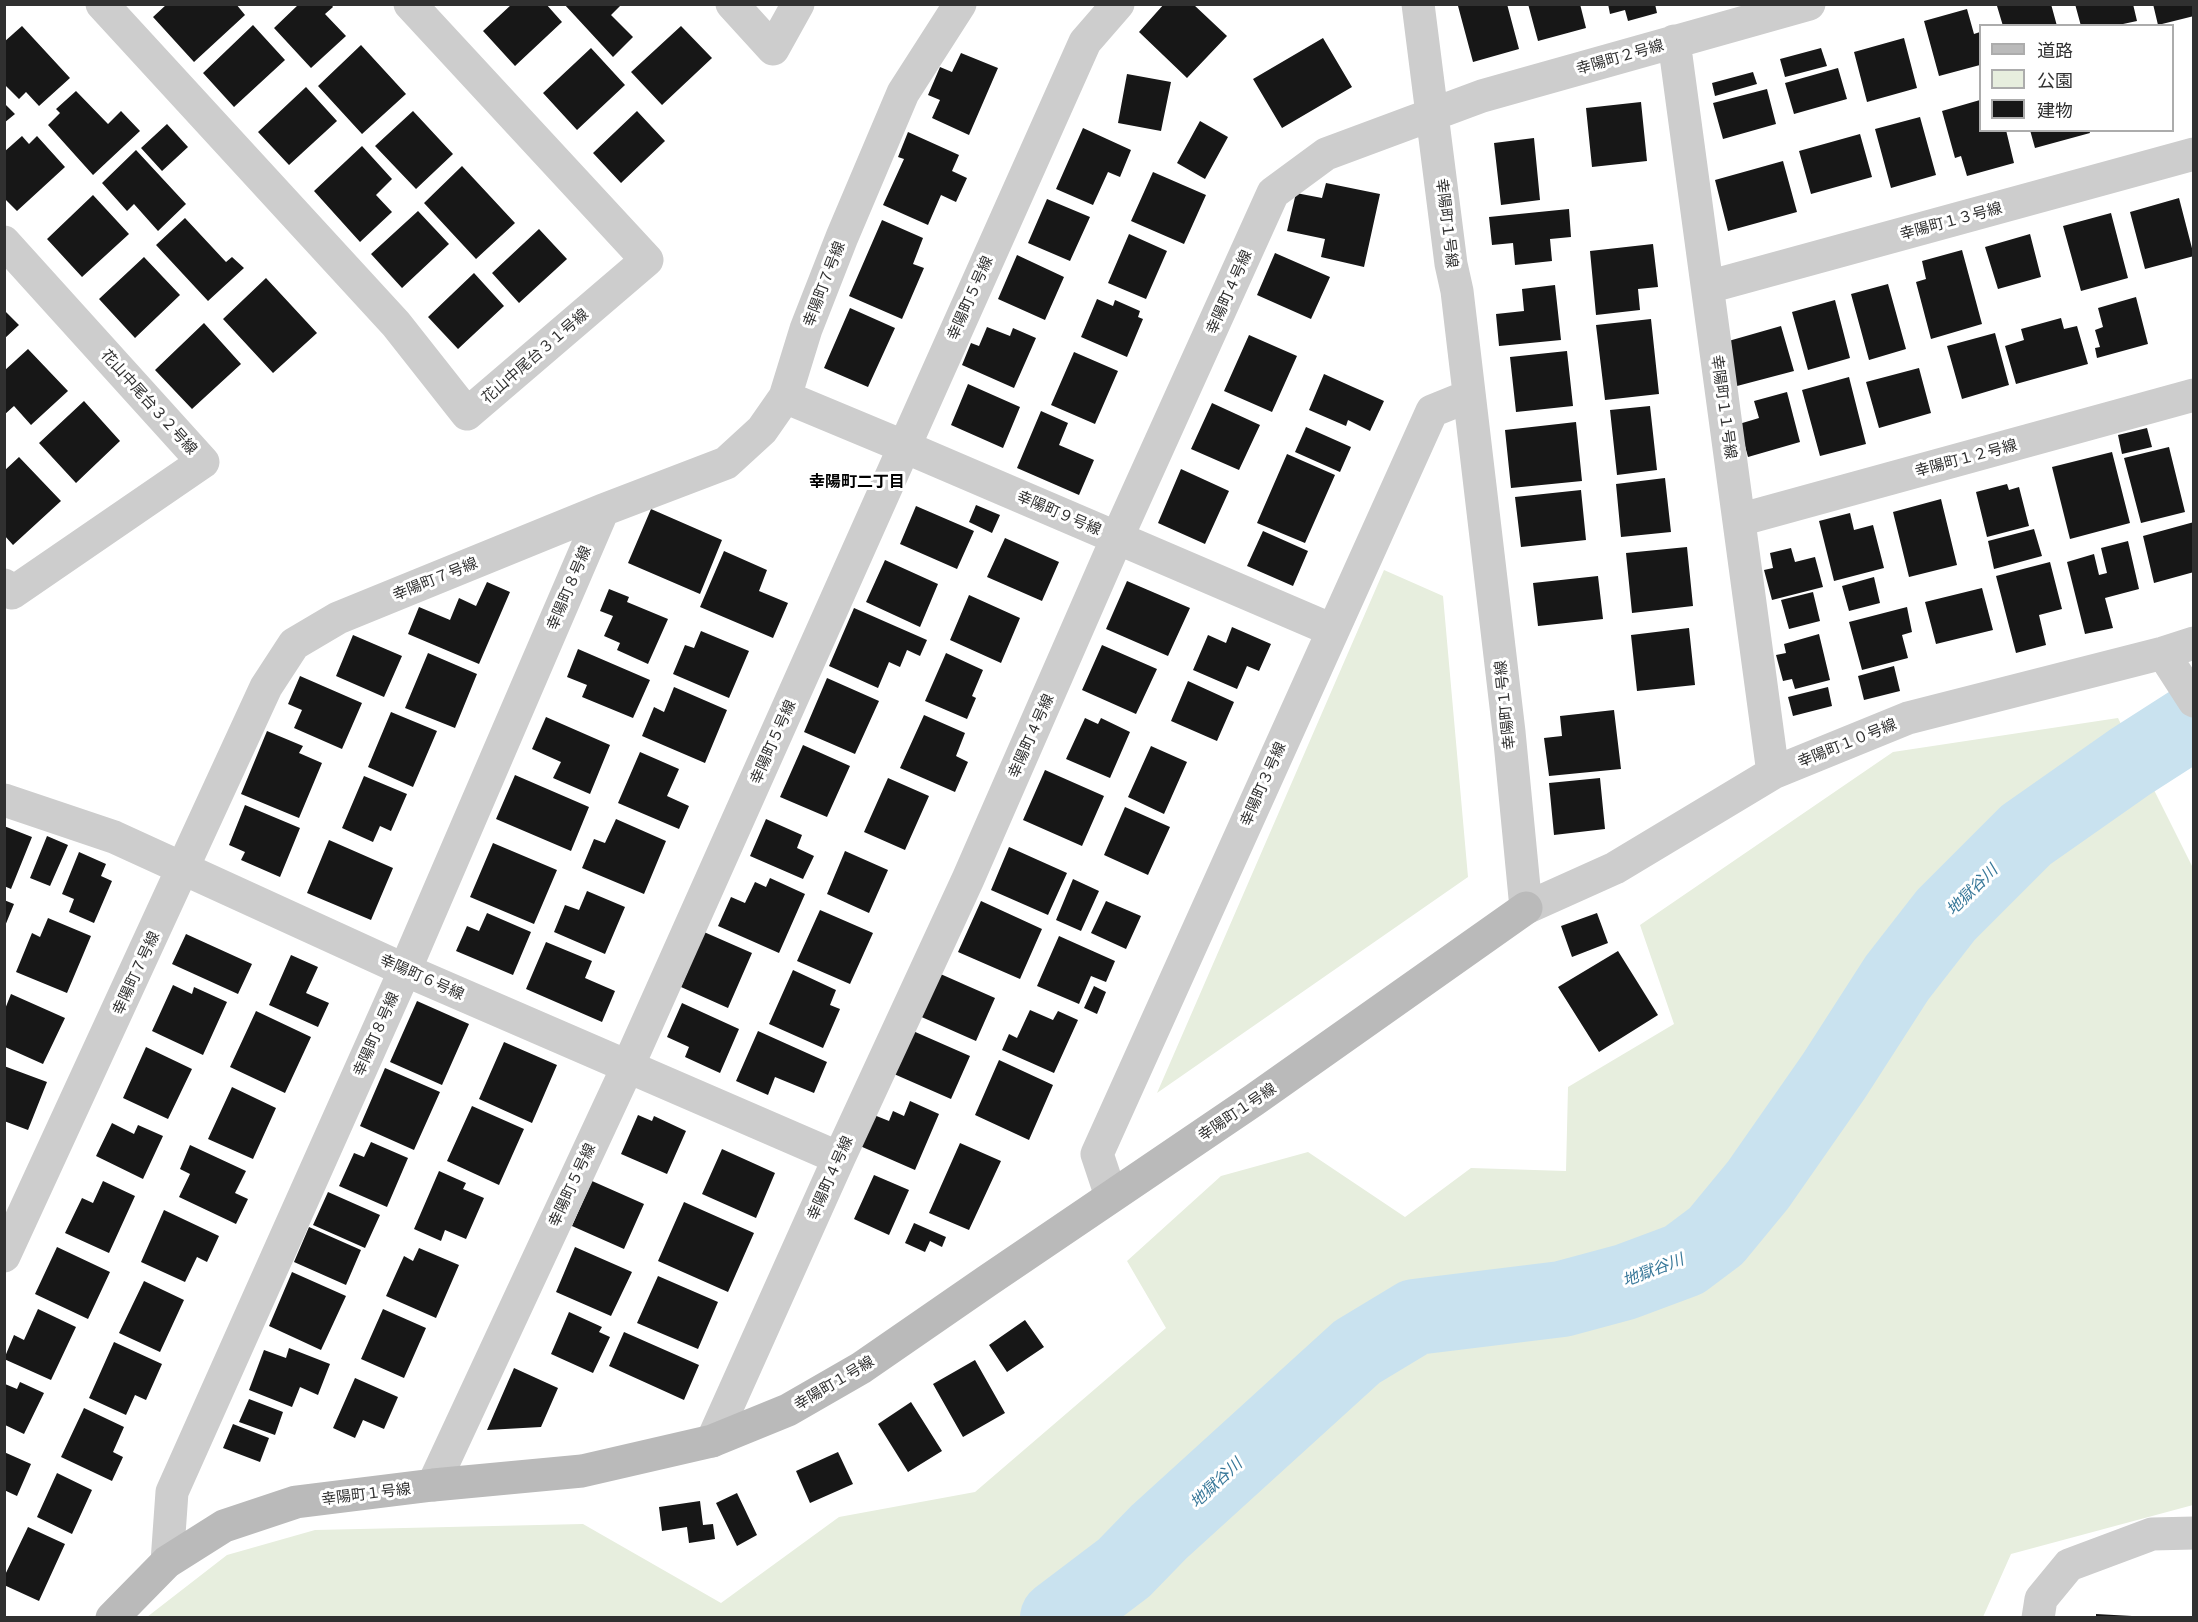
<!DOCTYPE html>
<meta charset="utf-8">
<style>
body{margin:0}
#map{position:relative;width:2198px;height:1622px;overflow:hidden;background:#fff;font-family:Ubuntu,"Noto Sans JP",sans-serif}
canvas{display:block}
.frame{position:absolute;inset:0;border:6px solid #303030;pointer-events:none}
.legend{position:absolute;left:1979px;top:24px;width:195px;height:108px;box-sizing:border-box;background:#fff;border:2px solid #acacac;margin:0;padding:8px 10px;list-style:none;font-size:18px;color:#303030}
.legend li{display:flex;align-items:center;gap:12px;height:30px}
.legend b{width:30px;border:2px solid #acacac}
</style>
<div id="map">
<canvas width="2198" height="1622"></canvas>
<div class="frame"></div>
<ul class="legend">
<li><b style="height:8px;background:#bababa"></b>道路</li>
<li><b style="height:16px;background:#e7eede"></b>公園</li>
<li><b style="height:16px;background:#171717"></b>建物</li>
</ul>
</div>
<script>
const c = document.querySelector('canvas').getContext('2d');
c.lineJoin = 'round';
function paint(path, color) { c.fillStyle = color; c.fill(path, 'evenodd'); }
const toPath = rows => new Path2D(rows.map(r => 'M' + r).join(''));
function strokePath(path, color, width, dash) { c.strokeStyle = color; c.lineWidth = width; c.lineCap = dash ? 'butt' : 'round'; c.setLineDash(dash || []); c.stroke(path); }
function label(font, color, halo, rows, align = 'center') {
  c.font = font + ' Ubuntu,"Noto Sans JP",sans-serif'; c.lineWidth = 6; c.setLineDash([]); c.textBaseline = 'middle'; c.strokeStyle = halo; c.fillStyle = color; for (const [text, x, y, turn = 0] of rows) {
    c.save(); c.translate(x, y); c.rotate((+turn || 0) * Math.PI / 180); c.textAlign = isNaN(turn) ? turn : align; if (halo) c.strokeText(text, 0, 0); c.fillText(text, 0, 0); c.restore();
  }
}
const green = toPath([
 [1384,570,1443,596,1468,877,1157,1093],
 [2118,718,2193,868,2193,1505,2011,1554,1983,1617,147,1617,227,1555,315,1530,583,1524,721,1603,839,1517,975,1492,1166,1328,1127,1261,1221,1176,1308,1152,1405,1217,1471,1168,1566,1171,1568,1087,1674,1024,1640,925,1893,752]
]);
const river = toPath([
 [1058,1618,1124,1568,1159,1532,1357,1352,1415,1317,1562,1299,1625,1282,1684,1260,1716,1236,1758,1185,1834,1076,1897,978,1946,915,2026,835,2130,762,2194,721]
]);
const building = toPath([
 [167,4,236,4,245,15,194,62,153,17],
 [299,4,331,4,333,7,325,14,346,36,311,68,274,28],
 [512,4,546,4,562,22,515,66,483,31],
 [564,4,622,4,611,15,633,37,613,57],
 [1164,4,1193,4,1227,36,1187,78,1139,32],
 [1463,4,1507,4,1519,49,1473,62,1458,6],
 [1528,4,1580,4,1586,28,1538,41],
 [1608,4,1655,4,1657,13,1628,21,1625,10,1610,14],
 [2004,4,2051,4,2057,26,2003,26,1997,6],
 [2075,4,2133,4,2137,21,2123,24,2123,26,2081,26],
 [2153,4,2194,4,2194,16,2158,25],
 [1967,9,1974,34,1980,32,1980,65,1939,76,1924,21],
 [253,25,285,60,234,107,203,73],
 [22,26,70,78,39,106,26,92,19,99,4,84,4,42],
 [681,26,712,58,662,105,631,72],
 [1323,38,1352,87,1282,128,1253,79],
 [1904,38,1917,88,1867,102,1854,52],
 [361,45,406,94,362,134,318,86],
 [591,48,625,85,577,130,543,93],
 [1821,48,1827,66,1785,77,1780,59],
 [961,53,998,68,969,135,932,118,940,100,928,95,940,67,952,72],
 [1838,68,1847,99,1794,114,1785,83],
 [1753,72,1757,84,1715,96,1712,83],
 [1127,74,1171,82,1161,131,1118,123],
 [306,87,337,121,289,165,258,132],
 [1767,89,1776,124,1723,139,1713,103],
 [76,91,108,124,121,111,140,131,93,175,48,125,60,113,56,109],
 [1980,100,1980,130,2006,130,2014,163,1967,176,1961,156,1955,158,1942,111],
 [1641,102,1647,161,1592,167,1586,108],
 [4,103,15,114,4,123],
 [413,111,453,154,416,189,375,146],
 [637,111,665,141,621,183,593,153],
 [1920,117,1936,175,1891,188,1875,129],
 [1200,121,1228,137,1205,179,1177,163],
 [167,124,188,147,162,171,141,148],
 [1083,128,1131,150,1120,177,1108,172,1093,205,1056,189],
 [2030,130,2089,130,2090,133,2035,148],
 [908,132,959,155,952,171,967,178,956,202,941,195,928,225,883,205,904,159,898,157],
 [1860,134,1872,177,1811,194,1799,151],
 [22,136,29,144,37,136,65,167,17,211,4,198,4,152],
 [1534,138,1540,200,1501,205,1494,143],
 [362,146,392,179,376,195,392,212,360,242,314,191],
 [136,150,186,204,158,231,134,204,127,211,102,183],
 [1783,161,1797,212,1728,231,1715,180],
 [462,166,515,223,476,259,424,203],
 [1153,172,1206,195,1184,244,1131,221],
 [1326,183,1380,194,1364,267,1321,257,1325,239,1287,231,1296,193,1322,198],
 [93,195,129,234,82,277,47,239],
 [2179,198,2194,256,2145,269,2130,212],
 [1047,199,1090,217,1070,261,1028,243],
 [1569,209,1571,237,1550,239,1552,261,1515,265,1513,243,1492,245,1489,217],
 [418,211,449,244,402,288,371,254],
 [2111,213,2128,278,2081,291,2063,226],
 [185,218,226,262,232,257,244,268,208,301,156,245],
 [882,220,923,238,913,264,924,268,902,319,849,296],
 [539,229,567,259,519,303,492,273],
 [1129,234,1167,251,1146,299,1108,283],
 [2030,234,2041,277,1998,289,1985,247],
 [1653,244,1658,287,1638,289,1640,310,1596,315,1590,251],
 [1962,250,1982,324,1931,339,1916,282,1926,279,1922,261],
 [1275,253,1330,277,1311,319,1257,295],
 [1017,255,1064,277,1045,320,998,299],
 [144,257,180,295,135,338,99,299],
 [474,273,504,306,458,349,428,317],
 [266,278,317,333,273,373,223,319],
 [1888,284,1906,349,1869,360,1851,294],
 [1555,285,1561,340,1499,346,1496,314,1524,311,1522,289],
 [2136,297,2148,344,2097,358,2095,348,2100,347,2095,330,2103,327,2098,308],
 [1097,299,1113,306,1115,300,1140,311,1138,317,1143,319,1127,357,1081,337],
 [1835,300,1850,358,1808,370,1792,312],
 [850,308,895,328,868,387,824,368],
 [4,310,19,325,4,339],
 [2061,318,2064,329,2077,326,2088,364,2016,384,2005,346,2024,340,2021,329],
 [1651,319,1659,394,1605,400,1596,325],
 [204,323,241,364,192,409,155,370],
 [1781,326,1794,371,1737,386,1725,342],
 [987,327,1010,336,1013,328,1036,338,1014,388,962,365,971,343,979,346],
 [1995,333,2009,385,1962,399,1947,346],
 [1249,335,1297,356,1272,412,1224,391],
 [28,349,68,391,31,425,14,406,4,415,4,371],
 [1567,351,1573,406,1516,412,1510,357],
 [1074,352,1118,371,1095,424,1051,405],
 [1919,368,1931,413,1879,428,1866,382],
 [1324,374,1384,401,1370,431,1348,420,1346,426,1309,410],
 [1849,377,1866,444,1820,456,1802,390],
 [968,384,1020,407,1003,448,951,425],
 [1787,392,1800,442,1748,457,1739,424,1759,418,1754,401],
 [84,401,120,441,76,483,39,443],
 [1212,403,1260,425,1239,470,1191,449],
 [1650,406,1657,470,1617,475,1610,410],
 [1041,411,1068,423,1059,445,1094,460,1079,495,1017,468],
 [1576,422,1582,481,1511,488,1505,430],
 [1306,427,1351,447,1340,472,1295,452],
 [2147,428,2152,447,2122,454,2118,435],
 [2169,447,2185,512,2141,523,2124,458],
 [2112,452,2130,523,2070,539,2052,467],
 [1287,454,1335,475,1305,543,1257,523],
 [19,457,61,501,13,545,4,535,4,471],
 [1181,469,1229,491,1205,544,1158,523],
 [1665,478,1671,532,1621,537,1616,484],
 [2007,484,2009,490,2019,487,2029,526,1987,537,1976,492],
 [1581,490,1586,540,1521,547,1515,497],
 [1941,499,1957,565,1909,577,1893,512],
 [976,505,1000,515,992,533,969,522],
 [916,506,974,531,957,569,900,544],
 [651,509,722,540,700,594,628,563],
 [1850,513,1854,530,1873,525,1884,568,1834,581,1819,521],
 [2194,522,2194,572,2154,583,2143,536],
 [2034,529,2042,556,1994,569,1988,541],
 [1263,531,1308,551,1293,586,1247,566],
 [1005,538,1059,562,1042,601,987,577],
 [2128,541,2139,589,2105,598,2113,628,2085,634,2067,562,2094,554,2099,575,2107,573,2101,548],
 [1687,547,1693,606,1632,613,1626,553],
 [1791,548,1795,562,1815,557,1823,587,1772,600,1764,570,1773,568,1770,553],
 [724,551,767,570,759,591,788,603,773,638,700,607],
 [885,560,938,584,920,627,866,602],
 [2050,562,2062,609,2039,615,2046,645,2016,653,1996,576],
 [1598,576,1603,619,1538,626,1533,583],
 [1874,577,1880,603,1849,611,1842,586],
 [1127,581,1190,608,1168,656,1106,629],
 [487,582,510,592,479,664,408,634,419,607,450,620,459,598,476,606],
 [1982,588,1993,630,1936,644,1925,602],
 [609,589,629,597,627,602,668,619,648,664,617,650,620,643,604,636,613,616,600,611],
 [1813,592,1820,621,1789,629,1781,600],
 [969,595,1020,618,1001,663,950,640],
 [1907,607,1912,632,1902,635,1908,658,1862,670,1849,622],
 [854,608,927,640,920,656,907,650,900,667,889,662,878,688,829,666],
 [1232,627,1271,644,1259,671,1247,666,1237,689,1193,670,1208,635,1226,643],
 [1689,628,1695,685,1637,691,1631,635],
 [701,631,749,651,729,698,673,674,685,645,694,648],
 [1819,634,1830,680,1795,689,1792,679,1783,681,1776,655,1786,653,1784,644],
 [353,635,402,656,384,697,336,676],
 [1102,645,1157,669,1136,714,1082,690],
 [578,649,650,680,633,718,582,697,587,685,567,677],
 [428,653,477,674,455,728,405,708],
 [946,653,983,670,972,696,976,698,967,719,925,701],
 [1894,666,1900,691,1864,700,1858,676],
 [300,676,362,703,342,749,294,728,302,710,288,704],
 [827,678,879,701,855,754,804,732],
 [1188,681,1234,702,1217,741,1171,721],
 [674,687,727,710,705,763,642,736,654,707,664,712],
 [1828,687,1832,706,1793,716,1788,697],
 [1614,710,1621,769,1549,776,1544,738,1562,736,1560,716],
 [391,712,437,731,413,787,368,767],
 [924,715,965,733,956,756,968,762,955,792,900,768],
 [546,717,610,745,590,794,553,778,561,762,532,749],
 [1085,718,1098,724,1101,718,1130,732,1110,778,1066,759],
 [267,731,303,746,299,753,322,763,299,818,241,794],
 [803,745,850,766,827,817,780,797],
 [1151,746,1187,762,1164,814,1128,797],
 [640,752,679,769,667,796,689,806,679,829,618,803],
 [1045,770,1104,796,1082,846,1023,820],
 [515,775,589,807,571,851,496,819],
 [364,776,407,794,391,831,380,826,373,842,342,828],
 [888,778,929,796,905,850,864,832],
 [1600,778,1605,829,1554,835,1549,783],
 [245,805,300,828,280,877,241,860,245,852,229,845],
 [1125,807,1170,827,1148,875,1104,855],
 [616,819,666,841,644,894,582,868,594,839,605,843],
 [766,819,802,835,797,848,814,856,803,879,750,856],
 [4,826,32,837,11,889,4,886],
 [47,836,68,845,50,886,30,878],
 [329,840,393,868,371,920,307,893],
 [493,843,557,870,534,924,470,897],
 [1009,847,1067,873,1048,915,991,890],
 [845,851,888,870,869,913,827,894],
 [79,852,106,864,101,876,112,881,94,923,69,912,74,899,62,894],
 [770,878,805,894,779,953,718,926,731,897,745,903,755,882,766,887],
 [1073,879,1099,891,1081,931,1056,920],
 [587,891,625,907,605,954,554,932,565,905,579,910],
 [4,900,14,904,5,926,4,926],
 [981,901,1042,929,1020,979,958,952],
 [1106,901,1141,916,1126,949,1091,933],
 [820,910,873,933,850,984,797,961],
 [487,913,531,932,513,975,456,951,467,926,479,931],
 [1597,913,1608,943,1572,957,1561,926],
 [48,918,91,936,67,993,16,972,32,933,40,937],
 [704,932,752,953,728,1008,681,987],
 [186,934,252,964,238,994,172,964],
 [1059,936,1115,961,1106,982,1091,976,1079,1004,1037,986],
 [546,942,592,961,585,978,615,991,602,1022,526,989],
 [1618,951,1658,1015,1599,1052,1558,987],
 [291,955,318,967,306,993,329,1003,318,1027,269,1005],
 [793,970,836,990,830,1005,840,1009,823,1048,769,1024],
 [936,972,995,998,976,1041,917,1015],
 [173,985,192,994,194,987,227,1002,203,1055,152,1031],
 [1094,986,1106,992,1097,1014,1084,1008],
 [11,994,65,1018,43,1064,5,1047,5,1009],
 [417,1001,469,1024,442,1085,390,1062],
 [682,1003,739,1029,720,1073,685,1057,689,1047,667,1037],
 [1030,1010,1053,1020,1058,1011,1078,1020,1054,1073,1002,1050,1009,1034,1017,1038],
 [256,1011,311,1037,285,1093,230,1067],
 [758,1031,827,1062,814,1093,775,1077,768,1095,736,1081],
 [913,1031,970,1056,951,1099,894,1074],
 [504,1042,557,1065,532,1123,479,1099],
 [146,1047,192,1069,168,1119,123,1098],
 [999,1060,1053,1085,1029,1140,975,1115],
 [4,1066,47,1082,28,1130,4,1121],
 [385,1068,440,1092,414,1150,360,1126],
 [232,1087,276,1108,253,1159,208,1139],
 [910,1101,939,1114,915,1170,860,1146,874,1115,889,1121,893,1111,904,1116],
 [472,1106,524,1129,499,1185,447,1161],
 [638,1115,652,1121,654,1116,686,1131,667,1174,621,1154],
 [112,1123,134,1134,138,1125,163,1136,143,1179,96,1156],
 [371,1142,408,1158,387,1207,339,1186,354,1153,364,1157],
 [960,1143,1001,1161,969,1230,929,1213],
 [190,1145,246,1171,235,1193,248,1199,236,1224,179,1197,190,1174,180,1169],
 [722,1149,775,1173,756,1218,702,1194],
 [439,1171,466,1183,463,1189,484,1198,466,1239,445,1230,441,1241,414,1229],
 [874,1175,909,1190,889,1235,854,1219],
 [103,1181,135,1196,109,1253,65,1233,82,1198,93,1203],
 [592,1181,644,1204,624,1249,572,1226],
 [328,1192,380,1215,365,1248,313,1225],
 [684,1202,754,1233,728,1292,658,1261],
 [164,1210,219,1236,207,1262,197,1257,185,1282,141,1262],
 [914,1223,946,1237,942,1247,930,1241,925,1252,905,1243],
 [309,1227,361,1250,346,1285,294,1262],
 [57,1247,110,1272,88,1319,35,1294],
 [575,1247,632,1272,611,1316,556,1292],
 [419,1248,459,1265,436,1318,386,1296,404,1256,413,1261],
 [292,1272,346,1296,321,1350,269,1326],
 [658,1276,718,1302,698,1349,637,1323],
 [144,1281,184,1300,160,1352,119,1333],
 [38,1309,76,1327,51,1380,4,1359,14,1335,24,1340],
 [383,1309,426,1328,404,1378,361,1359],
 [569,1312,602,1327,599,1332,610,1337,593,1373,551,1354],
 [1025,1320,1044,1347,1007,1372,989,1345],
 [624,1332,699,1365,684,1400,609,1366],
 [114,1342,162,1364,146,1400,135,1395,126,1415,89,1398],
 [289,1348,330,1364,318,1395,300,1387,292,1407,249,1390,264,1350,286,1358],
 [975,1360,1005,1413,963,1437,933,1384],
 [514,1368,558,1388,541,1427,487,1430],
 [355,1378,398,1397,384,1429,363,1420,355,1438,333,1428],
 [20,1382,44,1393,24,1434,5,1425,5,1384,17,1389],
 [249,1399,283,1412,275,1435,239,1422],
 [911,1402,942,1451,908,1472,878,1424],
 [84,1408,124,1427,113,1452,123,1457,112,1481,61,1457],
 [233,1424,269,1438,260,1462,223,1448],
 [4,1452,31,1464,17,1496,4,1490],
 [838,1452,853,1484,810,1503,796,1471],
 [57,1473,92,1490,72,1534,37,1517],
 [737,1493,757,1535,737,1546,716,1503],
 [700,1501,703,1525,713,1524,715,1539,689,1543,687,1527,662,1531,659,1507],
 [28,1527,65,1544,39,1601,4,1585,4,1577],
 [2096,1614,2132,1616,2132,1618,2096,1618]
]);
const street = toPath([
 [102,4,396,324,467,414,647,260,410,4],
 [732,4,773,49,798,4],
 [1418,4,1451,264,1457,291,1509,732,1526,908,1615,868,1773,773,1908,718,2163,653,2194,643],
 [1674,41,1773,773],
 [4,242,203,462,12,593,4,585],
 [1708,287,2194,154],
 [785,397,905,447,1332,630],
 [1739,520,2194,395],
 [2163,653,2194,701],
 [4,800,114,837,405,970,839,1158],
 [1111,1196,1097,1154,1432,411,1469,396],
 [4,1256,266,687,294,644,338,618,603,510,726,463,762,430,785,397,806,329,842,237,903,93,960,4],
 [712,1441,839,1158,968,879,1117,538,1273,193,1326,154,1482,96,1809,4],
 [433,1485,628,1066,1085,42,1118,4],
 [167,1562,172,1492,405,970,603,510],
 [2038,1618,2041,1599,2069,1565,2152,1534,2194,1533]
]);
const secondary = toPath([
 [112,1618,167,1562,224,1526,296,1502,433,1485,582,1471,712,1441,788,1410,861,1368,987,1281,1254,1100,1526,908]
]);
const streetNames = [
 ["幸陽町２号線",1620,57,-16],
 ["幸陽町１３号線",1951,221,-15],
 ["幸陽町１号線",1447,223,83],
 ["幸陽町７号線",824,284,-69],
 ["幸陽町４号線",1229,292,-66],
 ["幸陽町５号線",970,298,-66],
 ["花山中尾台３１号線",535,356,-41],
 ["花山中尾台３２号線",149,402,48],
 ["幸陽町１１号線",1724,407,82],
 ["幸陽町１２号線",1966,458,-15],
 ["幸陽町９号線",1059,513,23],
 ["幸陽町７号線",435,579,-22],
 ["幸陽町８号線",569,588,-67],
 ["幸陽町１号線",1505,705,-96],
 ["幸陽町４号線",1031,736,-66],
 ["幸陽町５号線",773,742,-66],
 ["幸陽町１０号線",1847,743,-22],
 ["幸陽町３号線",1263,784,-66],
 ["幸陽町７号線",136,973,-65],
 ["幸陽町６号線",422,977,24],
 ["幸陽町８号線",376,1034,-66],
 ["幸陽町１号線",1237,1112,-34],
 ["幸陽町４号線",830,1178,-66],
 ["幸陽町５号線",572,1185,-65],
 ["幸陽町１号線",834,1383,-31],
 ["幸陽町１号線",366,1494,-7]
];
const neighbourhoodNames = [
 ["幸陽町二丁目",857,482]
];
const waterNames = [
 ["地獄谷川",1972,890,-45],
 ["地獄谷川",1653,1270,-21],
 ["地獄谷川",1216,1483,-43]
];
paint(green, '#e7eede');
strokePath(river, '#c9e2ef', 76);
paint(building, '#171717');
strokePath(street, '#cdcdcd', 33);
strokePath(secondary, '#bababa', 33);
label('15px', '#303030', '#fff', streetNames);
label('bold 16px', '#000', '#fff', neighbourhoodNames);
label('italic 16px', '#387899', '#fff', waterNames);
</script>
